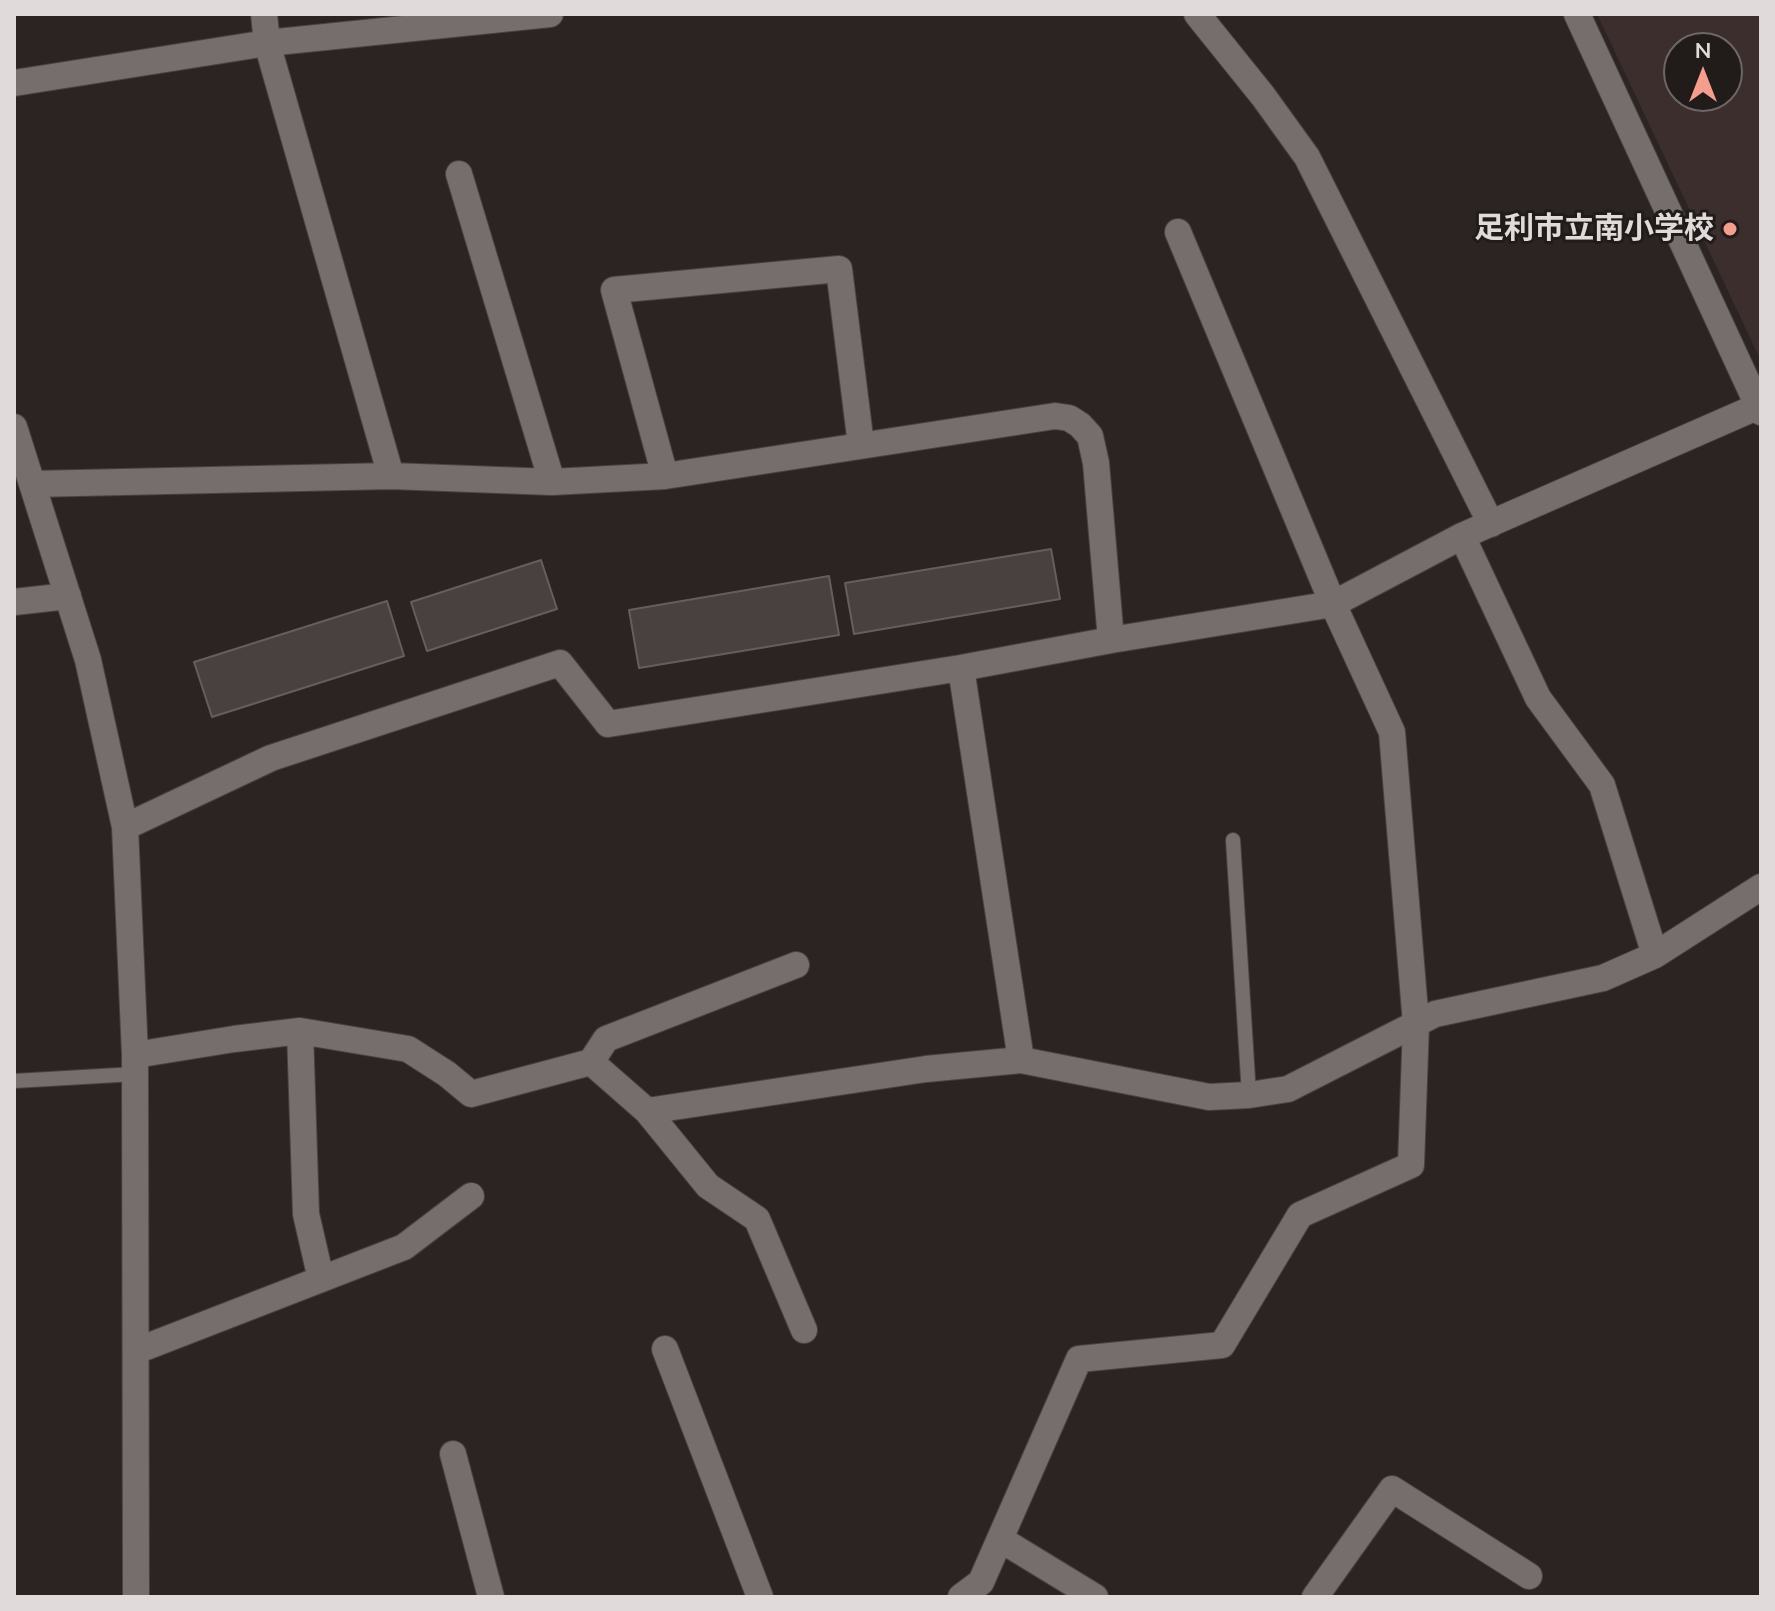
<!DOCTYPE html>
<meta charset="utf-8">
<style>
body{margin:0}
#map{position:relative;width:1775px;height:1611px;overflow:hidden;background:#2b2423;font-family:Mulish,sans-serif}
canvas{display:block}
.frame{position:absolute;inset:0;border:16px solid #e0dbda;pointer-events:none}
.north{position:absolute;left:1663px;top:32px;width:80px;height:80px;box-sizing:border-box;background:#211b1a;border:2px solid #6d6867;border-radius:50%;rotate:0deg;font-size:22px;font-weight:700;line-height:32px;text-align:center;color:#e0dbda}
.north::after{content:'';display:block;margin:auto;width:28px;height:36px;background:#f59d8f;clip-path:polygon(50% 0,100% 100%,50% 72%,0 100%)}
</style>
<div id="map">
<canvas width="1775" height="1611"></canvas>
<div class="frame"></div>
<div class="north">N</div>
</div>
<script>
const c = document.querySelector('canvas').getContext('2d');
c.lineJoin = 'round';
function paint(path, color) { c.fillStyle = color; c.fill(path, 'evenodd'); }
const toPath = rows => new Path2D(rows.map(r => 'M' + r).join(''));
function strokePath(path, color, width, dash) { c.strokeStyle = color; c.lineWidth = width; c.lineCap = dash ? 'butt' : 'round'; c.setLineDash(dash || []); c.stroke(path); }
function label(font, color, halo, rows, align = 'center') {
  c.font = font + ' Mulish,"Noto Sans JP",sans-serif'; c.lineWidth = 6; c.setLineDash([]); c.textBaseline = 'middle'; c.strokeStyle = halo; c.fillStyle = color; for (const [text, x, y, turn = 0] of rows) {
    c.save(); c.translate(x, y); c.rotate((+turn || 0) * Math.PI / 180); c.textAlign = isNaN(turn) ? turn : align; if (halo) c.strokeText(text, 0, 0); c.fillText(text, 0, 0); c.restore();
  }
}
const built = toPath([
 [1597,14,1761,14,1761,361],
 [1679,48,1727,48,1727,96,1679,96]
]);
const building = toPath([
 [1051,549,1060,599,854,634,845,583,1051,549],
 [541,560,557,609,427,651,411,602,541,560],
 [829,576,839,635,639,668,629,610,829,576],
 [387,601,404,656,212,717,194,662,387,601]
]);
const lane = toPath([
 [1233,840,1249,1095],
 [14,1081,135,1074]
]);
const street = toPath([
 [264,14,267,43,391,476],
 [1197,14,1263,96,1307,157,1491,524],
 [1577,14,1761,412],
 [14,83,267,43,550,14],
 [459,174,552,482],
 [14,427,88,660,125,827,135,1055,136,1597],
 [665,476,614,290,839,269,861,445],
 [33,484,391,476,552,482,665,476,1055,416,1069,418,1080,425,1090,436,1096,463,1111,640],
 [1462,536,1538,698,1602,785,1655,955],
 [14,602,68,596],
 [961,668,1021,1060],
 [125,827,271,758,560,663,608,724,961,668,1111,640,1333,604,1462,536,1761,405],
 [300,1031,306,1214,321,1279],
 [135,1055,234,1039,300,1031,408,1049,447,1074,471,1094,591,1062,647,1111,926,1069,1021,1060,1209,1097,1249,1095,1288,1089,1435,1014,1603,978,1655,955,1761,887],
 [591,1062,606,1039,796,965],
 [647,1111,708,1186,757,1219,804,1330],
 [665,1349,760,1597],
 [136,1351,404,1247,471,1196],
 [453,1454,491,1597],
 [1000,1539,1095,1597],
 [961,1597,981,1582,1079,1359,1222,1345,1300,1215,1411,1165,1416,1024,1392,732,1333,604,1178,232],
 [1315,1597,1392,1489,1529,1576]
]);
const markers = [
 [1730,229,8,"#f59d8f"]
];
const poiNames = [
 ["足利市立南小学校",1714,229]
];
paint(built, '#3b2e2c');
paint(building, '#48413f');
strokePath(building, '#665e5d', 2);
strokePath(lane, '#484342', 16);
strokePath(street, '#484342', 28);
strokePath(lane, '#756e6c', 14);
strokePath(street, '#756e6c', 26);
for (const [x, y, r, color] of markers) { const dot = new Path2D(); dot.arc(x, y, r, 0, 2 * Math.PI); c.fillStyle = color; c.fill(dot); strokePath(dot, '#211b1a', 3); }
label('bold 30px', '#e0dbda', '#211b1a', poiNames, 'right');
</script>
